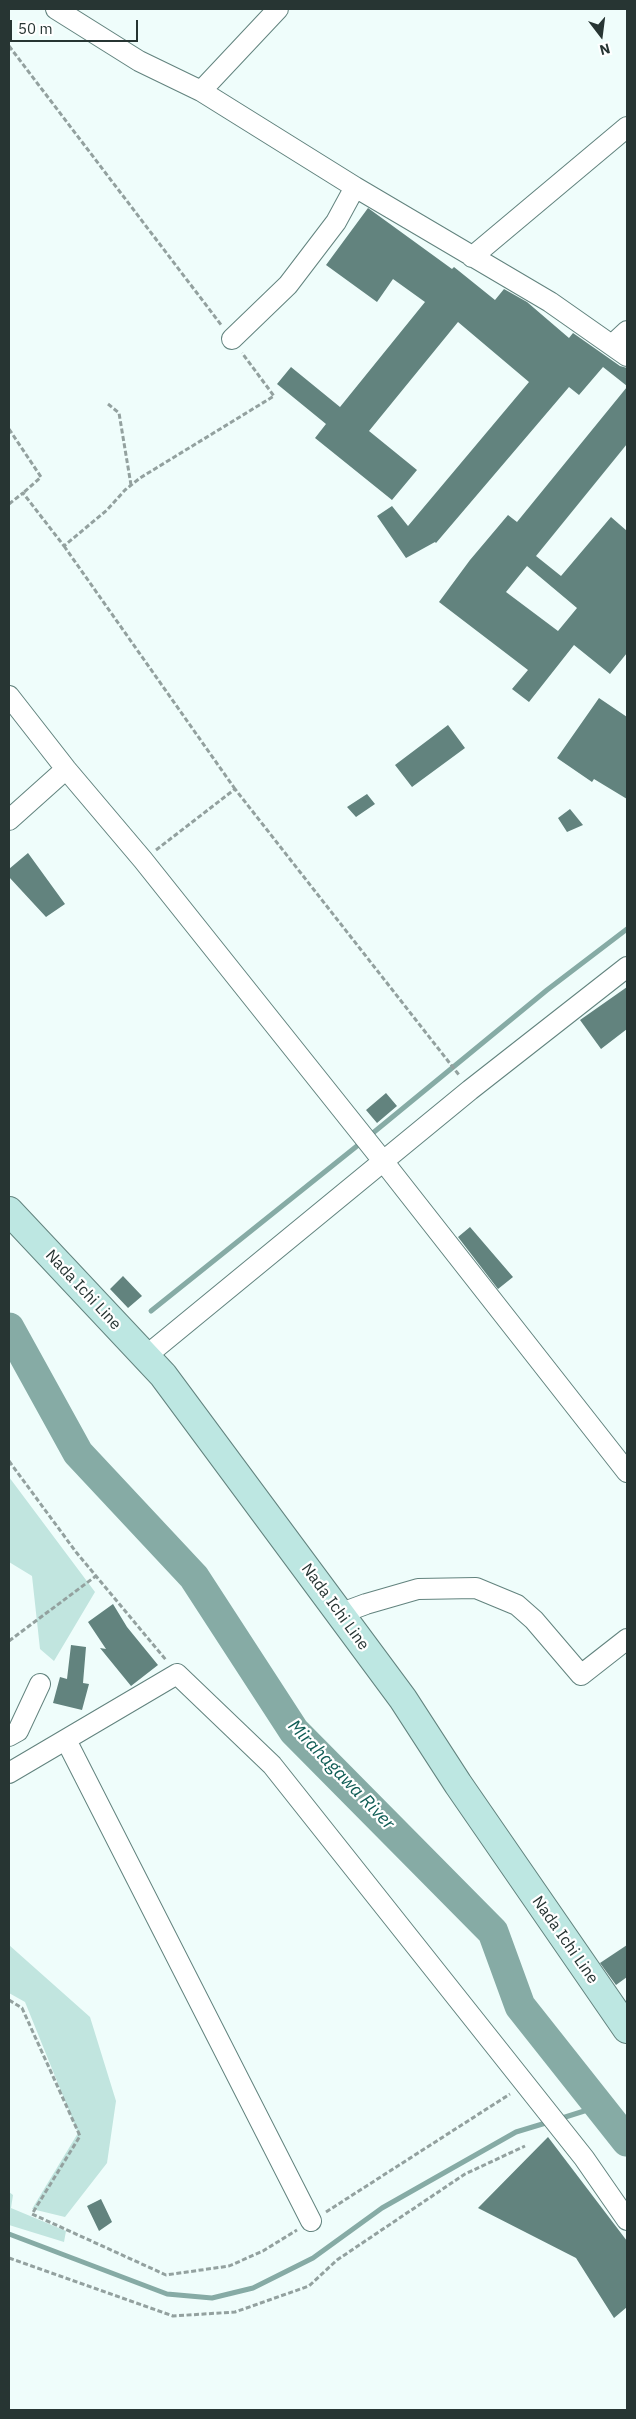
<!DOCTYPE html>
<style>
body{margin:0}
#map{position:relative;width:636px;height:2419px;overflow:hidden;background:#effdfb;font-family:"IBM Plex Sans",sans-serif}
canvas{display:block}
.frame{position:absolute;inset:0;border:10px solid #273533;pointer-events:none}
.north{position:absolute;left:576px;top:10px;width:50px;height:50px;-webkit-text-stroke:4px #fff;paint-order:stroke;rotate:165deg;font-size:14px;font-weight:700;line-height:20px;text-align:center;color:#273533}
.north::after{content:'';display:block;margin:auto;width:18px;height:22px;background:#273533;clip-path:polygon(50% 0,100% 100%,50% 72%,0 100%)}
.scale{position:absolute;left:10px;top:20px;width:128px;height:22px;box-sizing:border-box;border:2px solid #273533;border-top:0;padding-left:6px;font-size:15px;line-height:18px;white-space:nowrap;color:#273533;-webkit-text-stroke:4px #fff;paint-order:stroke}
</style>
<div id="map">
<canvas width="636" height="2419"></canvas>
<div class="frame"></div>
<div class="north">N</div>
<div class="scale">50 m</div>
</div>
<script>
const c = document.querySelector('canvas').getContext('2d');
c.lineJoin = 'round';
function paint(path, color) { c.fillStyle = color; c.fill(path, 'evenodd'); }
const toPath = rows => new Path2D(rows.map(r => 'M' + r).join(''));
function strokePath(path, color, width, dash) { c.strokeStyle = color; c.lineWidth = width; c.lineCap = dash ? 'butt' : 'round'; c.setLineDash(dash || []); c.stroke(path); }
function label(font, color, halo, rows, align = 'center') {
  c.font = font + ' "IBM Plex Sans",sans-serif'; c.lineWidth = 4.5; c.setLineDash([]); c.textBaseline = 'middle'; c.strokeStyle = halo; c.fillStyle = color; for (const [text, x, y, turn = 0] of rows) {
    c.save(); c.translate(x, y); c.rotate((+turn || 0) * Math.PI / 180); c.textAlign = isNaN(turn) ? turn : align; if (halo) c.strokeText(text, 0, 0); c.fillText(text, 0, 0); c.restore();
  }
}
const green = toPath([
 [9,1477,95,1592,54,1661,40,1649,32,1576,9,1562],
 [9,1945,90,2017,116,2101,107,2163,65,2217,32,2209,78,2133,25,2002,9,1993],
 [9,2192,13,2195,11,2208,66,2231,64,2242,9,2225]
]);
const stream = toPath([
 [368,1137,547,990,627,929],
 [151,1311,362,1142],
 [559,2119,600,2106],
 [9,2234,167,2294,212,2298,253,2288,313,2258,382,2208,516,2132,549,2122]
]);
const river = toPath([
 [9,1328,78,1453,194,1577,294,1731,493,1932,520,2006,627,2141]
]);
const building = toPath([
 [368,208,452,269,454,267,495,300,504,289,527,302,569,338,573,333,620,366,627,368,627,386,603,367,579,395,569,387,436,543,435,542,406,558,377,516,392,506,408,526,529,382,458,322,369,431,417,470,392,500,315,438,326,424,277,384,291,367,340,407,425,302,393,279,377,302,326,265],
 [627,387,627,444,536,556,561,576,611,517,627,531,627,653,610,674,574,645,529,702,512,689,528,670,439,602,470,560,508,515,517,522],
 [527,566,577,608,558,631,506,592],
 [599,698,627,717,627,799,594,779,592,782,557,758],
 [448,725,465,748,412,787,395,765],
 [367,794,375,804,356,817,347,807],
 [570,809,583,825,567,832,558,818],
 [28,853,65,904,46,917,9,877,9,869],
 [627,987,627,1029,601,1049,580,1020],
 [386,1093,397,1106,377,1123,366,1110],
 [470,1227,513,1277,498,1289,458,1237],
 [123,1276,142,1296,128,1308,110,1289],
 [113,1604,127,1627,158,1665,131,1686,100,1648,106,1649,88,1622],
 [71,1645,86,1647,83,1683,89,1684,82,1710,53,1703,60,1677,67,1679],
 [627,1945,627,1977,616,1985,600,1963],
 [548,2137,627,2241,627,2307,614,2318,576,2258,478,2208],
 [101,2199,112,2222,99,2231,87,2206]
]);
const path = toPath([
 [9,46,222,326],
 [108,404,119,413,131,485],
 [9,429,41,477,23,493],
 [9,504,23,493,64,546,107,510,125,490,140,478,274,396,242,353],
 [64,546,235,789],
 [156,850,235,789,459,1075],
 [9,1461,76,1552,166,1660],
 [9,1641,96,1576],
 [9,2000,22,2008,80,2136,32,2214,166,2275,229,2266,263,2251,297,2230],
 [326,2212,510,2094],
 [9,2258,173,2316,235,2312,309,2286,337,2260,465,2174,525,2146]
]);
const street = toPath([
 [56,9,139,61,201,91,355,187,550,302,627,356],
 [201,91,278,9],
 [472,257,627,127],
 [232,339,288,285,336,222,355,187],
 [613,344,627,331],
 [9,696,66,769,143,860,383,1161,627,1472],
 [9,820,66,769],
 [146,1356,470,1090,627,967],
 [339,1614,366,1604,418,1589,476,1588,517,1605,534,1620,581,1675,627,1639],
 [9,1736,18,1731,40,1684],
 [66,1740,311,2221],
 [9,1773,177,1674,272,1765,584,2158,627,2220]
]);
const secondary = toPath([
 [9,1211,163,1375,403,1699,458,1784,627,2029]
]);
const streetNames = [
 ["Nada Ichi Line",83,1290,47],
 ["Nada Ichi Line",335,1607,54],
 ["Nada Ichi Line",565,1940,55]
];
const waterNames = [
 ["Mirahagawa River",341,1775,46]
];
paint(green, '#c1e5df');
strokePath(stream, '#86aba5', 5);
strokePath(river, '#86aba5', 31);
paint(building, '#62837e');
strokePath(street, '#62837e', 22);
strokePath(secondary, '#62837e', 30);
strokePath(path, '#93a19f', 3, [5, 2.5]);
strokePath(street, '#fff', 20);
strokePath(secondary, '#bde7e2', 28);
label('16px', '#273533', '#fff', streetNames);
label('italic 18px', '#105d55', '#fff', waterNames);
</script>
